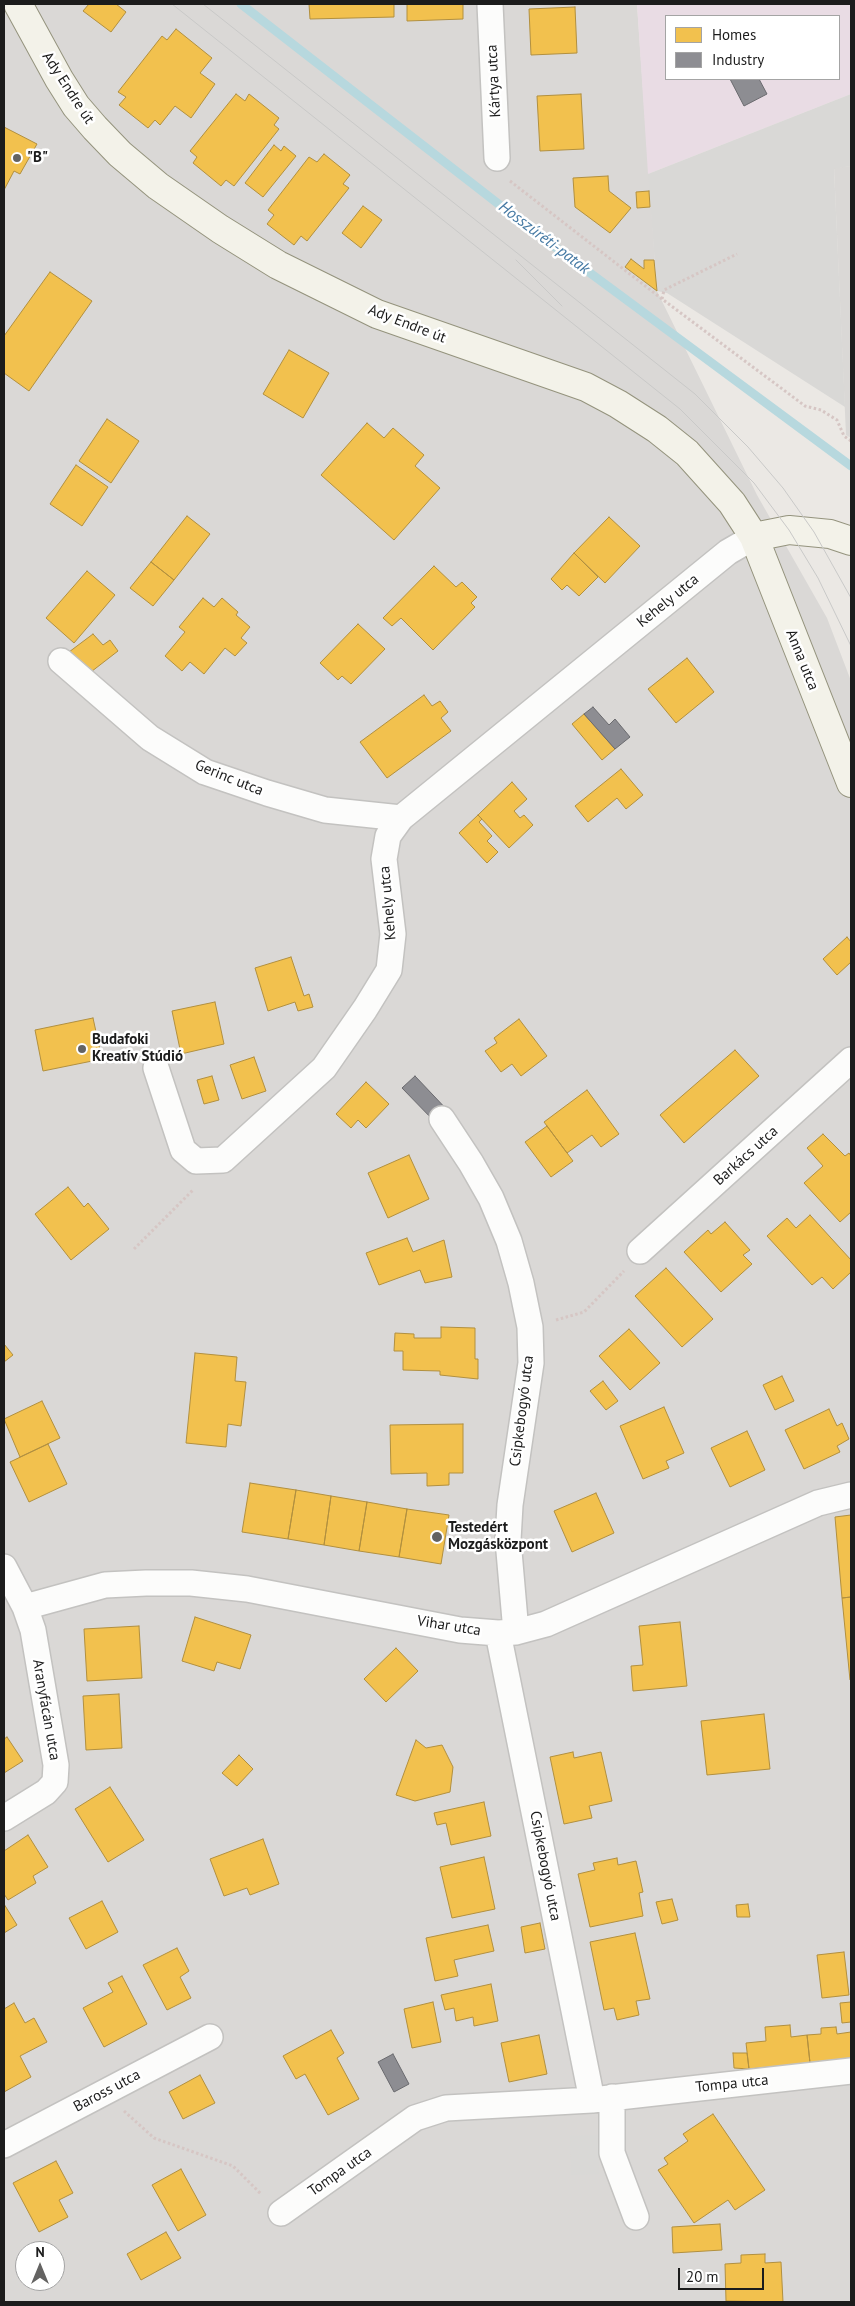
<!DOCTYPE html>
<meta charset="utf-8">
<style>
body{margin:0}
#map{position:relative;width:855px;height:2306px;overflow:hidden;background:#ebe8e4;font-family:"PT Sans",sans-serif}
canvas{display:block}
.frame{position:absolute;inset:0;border:5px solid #1c1c1c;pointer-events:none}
.legend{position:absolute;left:665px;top:15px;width:175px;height:65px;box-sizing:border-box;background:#fff;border:1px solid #a4a4a4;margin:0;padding:6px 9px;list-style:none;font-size:15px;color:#1c1c1c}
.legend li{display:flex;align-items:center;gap:10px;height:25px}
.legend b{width:25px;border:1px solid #a4a4a4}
.north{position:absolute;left:15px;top:2241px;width:50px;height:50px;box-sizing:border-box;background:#fff;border:1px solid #a4a4a4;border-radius:50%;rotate:0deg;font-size:14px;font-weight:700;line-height:20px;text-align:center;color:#1c1c1c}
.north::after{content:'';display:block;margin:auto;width:18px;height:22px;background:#646362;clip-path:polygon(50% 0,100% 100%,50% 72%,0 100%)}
.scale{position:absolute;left:678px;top:2268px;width:86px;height:22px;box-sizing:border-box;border:2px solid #1c1c1c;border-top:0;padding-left:6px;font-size:15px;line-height:18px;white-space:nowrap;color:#1c1c1c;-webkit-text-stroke:4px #fff;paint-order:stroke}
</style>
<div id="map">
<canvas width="855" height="2306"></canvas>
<div class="frame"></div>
<ul class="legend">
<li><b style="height:14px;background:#f2c14e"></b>Homes</li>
<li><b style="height:14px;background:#8d8d92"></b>Industry</li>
</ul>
<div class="north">N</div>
<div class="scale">20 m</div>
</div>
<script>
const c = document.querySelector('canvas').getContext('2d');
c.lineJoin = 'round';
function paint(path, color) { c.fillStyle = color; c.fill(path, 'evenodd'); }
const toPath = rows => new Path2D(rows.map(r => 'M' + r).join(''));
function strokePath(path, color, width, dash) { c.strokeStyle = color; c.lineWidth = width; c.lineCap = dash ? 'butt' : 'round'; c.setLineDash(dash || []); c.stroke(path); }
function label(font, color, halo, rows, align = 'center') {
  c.font = font + ' "PT Sans",sans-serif'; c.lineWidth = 5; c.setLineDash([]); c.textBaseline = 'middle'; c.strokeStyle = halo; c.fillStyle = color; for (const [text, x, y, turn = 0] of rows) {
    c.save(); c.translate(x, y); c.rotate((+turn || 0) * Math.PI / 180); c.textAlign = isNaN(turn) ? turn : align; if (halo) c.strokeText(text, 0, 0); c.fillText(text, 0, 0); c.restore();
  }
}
const residential = toPath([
 [4,4,637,4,657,291,757,495,827,618,851,681,851,2302,4,2302],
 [25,2251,55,2251,55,2281,25,2281],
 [851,166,851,438,846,435,834,168]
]);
const industrial = toPath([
 [637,4,851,4,851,94,648,174],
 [666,16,839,16,839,79,666,79]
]);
const religious = toPath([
 [851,94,851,166,834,169,845,407,667,293,657,291,648,174],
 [598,2135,599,2174,571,2175,570,2136]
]);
const homes = toPath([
 [89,4,116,4,126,12,111,32,83,11,89,4],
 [309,4,394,4,394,17,310,19,309,4],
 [407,4,463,4,463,19,407,21,407,4],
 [575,7,577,53,531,55,529,9,575,7],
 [176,29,212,58,200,73,215,84,191,118,175,106,160,125,155,120,148,128,119,105,126,97,118,92,162,36,167,40,176,29],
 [236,94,245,101,249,94,279,118,274,125,279,129,234,186,226,180,221,186,193,163,197,157,190,151,236,94],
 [581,94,584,149,540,151,537,96,581,94],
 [4,127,37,144,20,174,14,171,4,190,4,127],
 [274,145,281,151,284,146,296,156,263,197,245,183,274,145],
 [324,154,350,175,343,184,349,188,307,241,301,236,294,245,267,224,274,215,268,210,309,157,317,162,324,154],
 [608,176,609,191,631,208,610,233,575,207,573,178,608,176],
 [649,191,650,207,637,208,636,192,649,191],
 [363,206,382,220,361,248,342,233,363,206],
 [631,259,644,269,644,260,654,260,657,291,625,267,631,259],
 [50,272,92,301,29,391,4,373,4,336,50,272],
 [289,350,329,373,303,418,263,394,289,350],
 [107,419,139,441,111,483,79,461,107,419],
 [367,423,384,438,393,428,424,455,415,466,440,488,394,540,321,475,367,423],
 [76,465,108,487,82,526,50,504,76,465],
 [187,516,210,534,174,580,151,562,187,516],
 [609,517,640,546,605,583,574,553,609,517],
 [574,553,598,577,579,596,567,585,562,590,551,579,574,553],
 [151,562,174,580,153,606,130,588,151,562],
 [434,566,456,587,462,582,477,597,471,603,475,607,433,650,401,618,392,626,383,618,434,566],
 [87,571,115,595,74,643,46,618,87,571],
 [203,598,214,607,222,598,238,612,236,615,250,627,241,638,247,643,235,656,225,648,204,674,190,662,182,671,165,656,185,632,179,627,203,598],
 [358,624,385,649,351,684,342,676,338,680,320,663,358,624],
 [93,634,103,645,110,640,118,651,87,675,69,652,93,634],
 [687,658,714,692,676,723,648,689,687,658],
 [424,695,432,706,440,701,448,712,441,718,451,731,387,778,360,742,424,695],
 [584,714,615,749,602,760,572,724,584,714],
 [621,769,643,795,626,809,617,798,588,822,575,806,621,769],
 [512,782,527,799,514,811,520,818,524,815,533,825,509,848,478,815,512,782],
 [478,815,482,819,479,822,492,836,487,841,498,852,487,863,459,833,478,815],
 [847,937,851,942,851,962,837,975,823,959,847,937],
 [291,957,304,996,309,994,313,1007,298,1011,295,1002,268,1011,255,968,291,957],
 [215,1002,224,1044,181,1054,172,1011,215,1002],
 [93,1018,102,1059,43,1071,35,1030,93,1018],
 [519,1019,547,1056,521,1076,512,1064,501,1072,485,1051,497,1043,494,1038,519,1019],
 [735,1050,759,1076,684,1143,660,1115,735,1050],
 [254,1057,266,1091,242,1099,230,1065,254,1057],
 [212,1076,219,1100,204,1104,197,1080,212,1076],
 [366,1082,389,1104,366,1128,358,1120,351,1128,336,1114,366,1082],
 [587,1090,619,1134,601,1147,592,1135,567,1153,544,1122,587,1090],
 [547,1126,573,1161,551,1177,525,1142,547,1126],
 [823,1134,845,1156,849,1153,851,1156,851,1212,840,1222,804,1183,823,1166,807,1148,823,1134],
 [409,1155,429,1199,388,1218,368,1173,409,1155],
 [68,1187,84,1207,88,1203,109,1229,71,1260,35,1214,68,1187],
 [810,1215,851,1260,851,1272,833,1289,822,1277,812,1285,767,1236,787,1218,796,1228,810,1215],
 [725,1222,750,1250,743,1255,752,1264,721,1292,684,1252,708,1230,711,1234,725,1222],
 [407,1238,413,1252,444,1240,452,1277,425,1283,420,1270,379,1285,366,1253,407,1238],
 [666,1268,713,1319,682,1347,635,1296,666,1268],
 [441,1327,475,1328,475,1359,478,1359,478,1379,440,1375,440,1371,403,1370,403,1351,394,1351,395,1333,414,1334,414,1338,441,1338,441,1327],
 [629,1329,660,1363,630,1390,599,1356,629,1329],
 [4,1344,13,1355,4,1362,4,1344],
 [195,1353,237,1357,235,1381,246,1382,241,1426,228,1424,226,1447,186,1443,195,1353],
 [782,1376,794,1401,775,1410,763,1385,782,1376],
 [603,1381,618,1401,606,1410,590,1391,603,1381],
 [42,1401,60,1438,20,1457,4,1419,42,1401],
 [664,1407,684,1453,666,1461,669,1468,643,1479,620,1426,664,1407],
 [829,1409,837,1426,842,1423,849,1439,837,1446,840,1452,804,1469,785,1430,829,1409],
 [463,1424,463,1473,449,1473,449,1485,427,1486,427,1473,391,1474,390,1425,463,1424],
 [747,1431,765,1470,730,1487,711,1448,747,1431],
 [48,1444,67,1484,29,1502,10,1462,48,1444],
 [250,1483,296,1490,288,1539,242,1532,250,1483],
 [296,1490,331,1496,324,1545,288,1539,296,1490],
 [596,1493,614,1533,572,1552,554,1511,596,1493],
 [331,1496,367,1502,359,1551,324,1545,331,1496],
 [367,1502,407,1509,399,1557,359,1551,367,1502],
 [407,1509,449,1515,441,1564,399,1557,407,1509],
 [851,1515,851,1597,842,1598,835,1517,851,1515],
 [851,1597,851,1680,850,1680,842,1598,851,1597],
 [195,1617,251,1635,240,1669,217,1662,214,1671,182,1661,195,1617],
 [680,1622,687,1686,633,1691,631,1666,643,1665,639,1626,680,1622],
 [139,1626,142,1678,87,1681,84,1629,139,1626],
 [396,1648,418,1671,386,1702,364,1679,396,1648],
 [119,1694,122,1748,86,1750,83,1696,119,1694],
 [764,1714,770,1769,707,1775,701,1721,764,1714],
 [7,1737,23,1761,4,1773,4,1739,7,1737],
 [416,1740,426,1748,442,1745,453,1767,450,1792,415,1801,396,1795,416,1740],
 [573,1752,574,1758,601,1752,612,1801,589,1806,592,1818,564,1824,550,1757,573,1752],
 [239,1755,253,1769,237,1786,222,1773,239,1755],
 [110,1787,144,1840,108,1862,75,1809,110,1787],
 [484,1802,491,1836,451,1845,446,1823,437,1825,434,1813,484,1802],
 [28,1835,48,1867,33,1876,36,1883,8,1900,4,1894,4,1851,28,1835],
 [263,1839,279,1884,250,1895,247,1888,224,1896,210,1859,263,1839],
 [484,1857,495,1909,452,1918,440,1867,484,1857],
 [617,1858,618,1865,636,1861,643,1892,639,1893,643,1916,590,1927,578,1874,595,1870,593,1863,617,1858],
 [672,1899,678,1920,662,1924,656,1902,672,1899],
 [102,1901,118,1932,86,1949,69,1918,102,1901],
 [4,1904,17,1925,4,1933,4,1904],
 [748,1904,750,1917,737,1917,736,1905,748,1904],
 [540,1923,545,1949,525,1953,521,1927,540,1923],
 [488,1925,494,1951,454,1960,458,1976,435,1981,426,1938,488,1925],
 [635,1933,650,1999,636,2001,639,2015,617,2020,614,2008,604,2010,590,1942,635,1933],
 [177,1948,189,1971,180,1977,191,1998,167,2010,143,1965,177,1948],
 [844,1952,849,1995,822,1998,817,1955,844,1952],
 [122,1976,147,2024,104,2047,83,2008,113,1992,108,1983,122,1976],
 [491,1984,498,2021,474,2026,473,2017,456,2021,454,2008,445,2010,441,1995,491,1984],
 [433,2002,441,2042,412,2048,404,2009,433,2002],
 [851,2002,851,2022,842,2023,840,2003,851,2002],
 [14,2003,25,2023,34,2018,47,2042,20,2056,31,2077,4,2092,4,2009,14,2003],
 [790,2025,791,2037,807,2035,810,2063,749,2069,746,2043,766,2041,765,2027,790,2025],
 [836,2027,837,2034,851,2032,851,2059,810,2063,807,2035,821,2034,821,2028,836,2027],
 [331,2030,344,2053,337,2058,359,2099,328,2115,305,2074,296,2079,283,2056,331,2030],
 [539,2035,547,2074,509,2082,501,2043,539,2035],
 [733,2053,747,2053,749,2069,734,2068,733,2053],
 [200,2075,215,2103,183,2119,169,2092,200,2075],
 [713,2114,765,2190,735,2210,728,2200,694,2223,658,2170,668,2164,664,2158,688,2141,683,2134,713,2114],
 [56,2161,73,2193,59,2200,68,2217,39,2232,13,2183,56,2161],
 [181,2169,206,2215,178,2231,152,2185,181,2169],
 [720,2224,722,2250,673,2253,672,2227,720,2224],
 [166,2232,181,2258,141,2280,127,2254,166,2232],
 [765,2254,765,2263,781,2262,783,2302,726,2301,725,2264,741,2263,741,2255,765,2254]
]);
const industry = toPath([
 [730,79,759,79,767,94,744,106,730,79],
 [593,707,609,725,615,719,630,737,615,749,584,714,593,707],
 [415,1076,451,1114,436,1123,402,1088,415,1076],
 [393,2054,409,2084,394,2092,378,2062,393,2054]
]);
const stream = toPath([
 [241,4,532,230,851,466]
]);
const path = toPath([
 [510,181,662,299,805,406,821,410,837,420,844,436,851,441],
 [662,299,664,290,737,254],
 [134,1249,194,1189],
 [556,1320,584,1312,624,1271],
 [124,2111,154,2138,233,2166,261,2194]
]);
const street = toPath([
 [490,4,497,158],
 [61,661,150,738,205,772,267,793,325,810,401,818],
 [156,1068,183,1150,196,1161,223,1160,324,1068,365,1009,389,970,393,934,384,859,388,836,401,818,728,552,754,537],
 [442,1119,471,1163,491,1198,509,1241,521,1283,530,1327,531,1363,510,1505,508,1540,516,1632],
 [640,1251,851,1060],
 [4,1567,25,1607,33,1630,56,1765,55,1782,46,1792,4,1818],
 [25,1607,105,1585,146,1583,191,1583,247,1589,460,1630,498,1633,516,1632,546,1624,818,1503,851,1495],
 [498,1633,592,2100],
 [612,2097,612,2153,636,2217],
 [4,2145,210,2037],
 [281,2213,415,2118,446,2108,592,2100,851,2071]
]);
const secondary = toPath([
 [18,4,59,79,76,106,95,128,120,154,158,186,220,229,278,265,377,314,586,387,618,404,657,429,687,453,732,503,754,537,851,783],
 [754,537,789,530,830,534,851,541]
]);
const tram = toPath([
 [172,4,680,409,754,483,789,530,818,578,851,646],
 [203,4,695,394,748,447,783,488,814,532,851,598],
 [516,260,562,306]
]);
const markers = [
 [17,158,5,"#646362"],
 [82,1049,5,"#646362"],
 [437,1537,6,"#646362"]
];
const streetNames = [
 ["Kártya utca",494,81,-93],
 ["Ady Endre út",68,88,57],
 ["Ady Endre út",407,324,21],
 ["Kehely utca",668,601,-39],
 ["Anna utca",802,660,68],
 ["Gerinc utca",229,778,22],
 ["Kehely utca",388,903,-95],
 ["Barkács utca",746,1156,-42],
 ["Csipkebogyó utca",522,1411,-83],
 ["Vihar utca",449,1626,9],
 ["Aranyfácán utca",46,1710,80],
 ["Csipkebogyó utca",545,1866,79],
 ["Tompa utca",732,2084,-6],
 ["Baross utca",107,2091,-28],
 ["Tompa utca",340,2172,-35]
];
const poiNames = [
 ["\"B\"",27,158],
 ["Budafoki",92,1040],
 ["Kreatív Stúdió",92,1057],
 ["Testedért",448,1528],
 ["Mozgásközpont",448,1545]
];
const waterNames = [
 ["Hosszúréti-patak",544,238,37]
];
paint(residential, '#dad8d6');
paint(industrial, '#e9dce4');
paint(religious, '#d9d8d6');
paint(homes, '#f2c14e');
strokePath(homes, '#b2903f', 1);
paint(industry, '#8d8d92');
strokePath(industry, '#6b6b6f', 1);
strokePath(stream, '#b7d8de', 9);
strokePath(street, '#c3c2c0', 28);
strokePath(secondary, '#94937d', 30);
strokePath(path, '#d6c6c4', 3, [2.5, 2.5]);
strokePath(street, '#fcfcfb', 25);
strokePath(secondary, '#f3f2e9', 28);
strokePath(tram, '#c9c9c8', 1);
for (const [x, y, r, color] of markers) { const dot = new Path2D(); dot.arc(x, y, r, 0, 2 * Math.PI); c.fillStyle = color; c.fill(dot); strokePath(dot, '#fff', 2); }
label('15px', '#1c1c1c', '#fff', streetNames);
label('bold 15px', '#1c1c1c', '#fff', poiNames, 'left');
label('italic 16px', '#4579a3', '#fff', waterNames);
</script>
